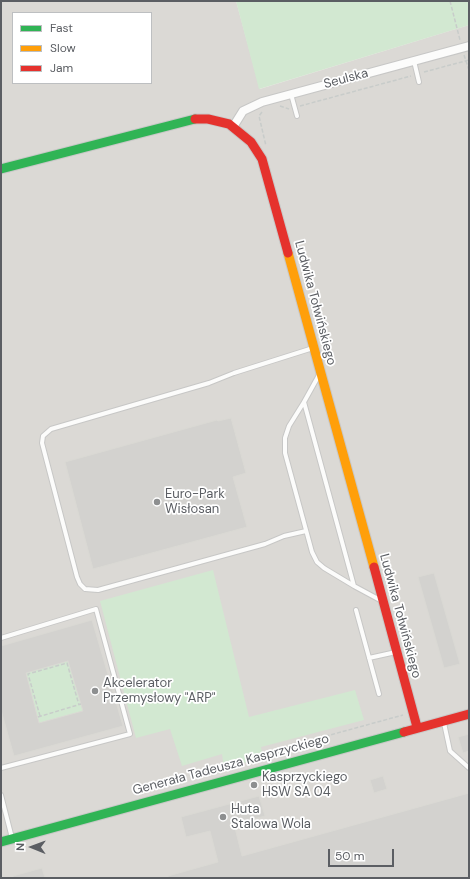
<!DOCTYPE html>
<meta charset="utf-8">
<style>
body{margin:0}
#map{position:relative;width:470px;height:879px;overflow:hidden;background:#ebeae5;font-family:"DM Sans",sans-serif}
canvas{display:block}
.frame{position:absolute;inset:0;border:2px solid #5b5e63;pointer-events:none}
.legend{position:absolute;left:12px;top:12px;width:140px;height:72px;box-sizing:border-box;background:#fff;border:1px solid #bdbfc1;margin:0;padding:5px 7px;list-style:none;font-size:12px;color:#5b5e63}
.legend li{display:flex;align-items:center;gap:8px;height:20px}
.legend b{width:20px;border:1px solid #bdbfc1}
.north{position:absolute;left:12px;top:827px;width:40px;height:40px;-webkit-text-stroke:3px #fff;paint-order:stroke;rotate:271deg;font-size:11px;font-weight:700;line-height:16px;text-align:center;color:#5b5e63}
.north::after{content:'';display:block;margin:auto;width:14px;height:18px;background:#5b5e63;clip-path:polygon(50% 0,100% 100%,50% 72%,0 100%)}
.scale{position:absolute;left:328px;top:849px;width:66px;height:18px;box-sizing:border-box;border:2px solid #5b5e63;border-top:0;padding-left:5px;font-size:12px;line-height:14px;white-space:nowrap;color:#5b5e63;-webkit-text-stroke:3px #fff;paint-order:stroke}
</style>
<div id="map">
<canvas width="470" height="879"></canvas>
<div class="frame"></div>
<ul class="legend">
<li><b style="height:5px;background:#30b455"></b>Fast</li>
<li><b style="height:5px;background:#ff9f0a"></b>Slow</li>
<li><b style="height:5px;background:#e5322d"></b>Jam</li>
</ul>
<div class="north">N</div>
<div class="scale">50 m</div>
</div>
<script>
const c = document.querySelector('canvas').getContext('2d');
c.lineJoin = 'round';
function paint(path, color) { c.fillStyle = color; c.fill(path, 'evenodd'); }
const toPath = rows => new Path2D(rows.map(r => 'M' + r).join(''));
function strokePath(path, color, width, dash) { c.strokeStyle = color; c.lineWidth = width; c.lineCap = dash ? 'butt' : 'round'; c.setLineDash(dash || []); c.stroke(path); }
function label(font, color, halo, rows, align = 'center') {
  c.font = font + ' "DM Sans",sans-serif'; c.lineWidth = 3.5; c.setLineDash([]); c.textBaseline = 'middle'; c.strokeStyle = halo; c.fillStyle = color; for (const [text, x, y, turn = 0] of rows) {
    c.save(); c.translate(x, y); c.rotate((+turn || 0) * Math.PI / 180); c.textAlign = isNaN(turn) ? turn : align; if (halo) c.strokeText(text, 0, 0); c.fillText(text, 0, 0); c.restore();
  }
}
const industrial = toPath([
 [1,1,236,1,260,89,469,25,469,878,1,878],
 [13,13,151,13,151,83,13,83]
]);
const green = toPath([
 [236,1,469,1,469,25,259,89],
 [213,570,249,717,355,690,364,720,261,747,263,758,224,768,222,754,182,766,170,729,136,738,100,601],
 [68,661,83,711,39,723,26,673]
]);
const building = toPath([
 [231,418,246,473,233,477,247,527,93,569,65,462,217,420,218,421,231,418],
 [434,573,460,664,444,668,418,577,434,573],
 [92,620,123,726,14,756,1,710,1,646,92,620],
 [68,661,83,711,39,723,26,673,68,661],
 [469,734,469,751,463,753,458,737,469,734],
 [383,776,387,789,374,793,370,780,383,776],
 [469,793,469,878,168,878,168,876,218,862,210,831,186,837,181,817,259,796,265,816,234,824,242,856,469,793],
 [42,868,45,878,13,878,13,876,42,868]
]);
const path = toPath([
 [450,1,460,40],
 [464,55,469,70],
 [424,72,469,60],
 [280,106,289,109],
 [300,106,411,76],
 [262,112,259,116,266,146],
 [40,716,28,674,67,663,79,705],
 [38,717,81,704],
 [270,758,290,746,403,715]
]);
const lane = toPath([
 [414,61,419,82],
 [291,94,297,116],
 [319,375,304,402,354,586,380,600],
 [304,402,289,426,285,438,285,453,312,552,317,562,324,568,354,586],
 [306,531,284,536,265,544,98,590,85,589,80,584,77,577,42,443,43,436,51,429,209,383,234,373,313,348],
 [356,610,379,694],
 [1,638,96,609,130,734,1,768],
 [369,658,396,652],
 [444,723,450,751,469,768],
 [1,795,12,838]
]);
const street = toPath([
 [233,127,243,111,262,102,469,46]
]);
const fast = toPath([
 [1,169,195,119],
 [1,842,404,732]
]);
const slow = toPath([
 [288,253,374,567]
]);
const jam = toPath([
 [195,119,208,119,229,124,251,142,262,159,288,253],
 [374,567,417,727],
 [404,732,469,714]
]);
const markers = [
 [157,502,4,"#8d8f90"],
 [95,691,4,"#8d8f90"],
 [254,785,4,"#8d8f90"],
 [223,817,4,"#8d8f90"]
];
const streetNames = [
 ["Seulska",346,79,-15],
 ["Ludwika Tołwińskiego",315,303,75],
 ["Ludwika Tołwińskiego",400,616,75],
 ["Generała Tadeusza Kasprzyckiego",231,765,-15]
];
const poiNames = [
 ["Euro-Park",165,495],
 ["Wisłosan",165,510],
 ["Akcelerator",103,684],
 ["Przemysłowy \"ARP\"",103,699],
 ["Kasprzyckiego",262,778],
 ["HSW SA 04",262,793],
 ["Huta",231,810],
 ["Stalowa Wola",231,825]
];
paint(industrial, '#dbd9d5');
paint(green, '#d2e8d1');
paint(building, '#d3d2cf');
strokePath(building, '#dad9d4', 1);
strokePath(lane, '#c7c7c6', 6);
strokePath(street, '#c7c7c6', 10);
strokePath(fast, '#c8c8c7', 11);
strokePath(slow, '#c8c8c7', 11);
strokePath(jam, '#c8c8c7', 11);
strokePath(path, '#c8ccca', 1.5, [4, 2]);
strokePath(lane, '#fcfcfb', 4);
strokePath(street, '#fcfcfb', 8);
strokePath(fast, '#30b455', 9);
strokePath(slow, '#ff9f0a', 9);
strokePath(jam, '#e5322d', 9);
for (const [x, y, r, color] of markers) { const dot = new Path2D(); dot.arc(x, y, r, 0, 2 * Math.PI); c.fillStyle = color; c.fill(dot); strokePath(dot, '#fff', 1.5); }
label('13px', '#5b5e63', '#fff', streetNames);
label('13px', '#5b5e63', '#fff', poiNames, 'left');
</script>
